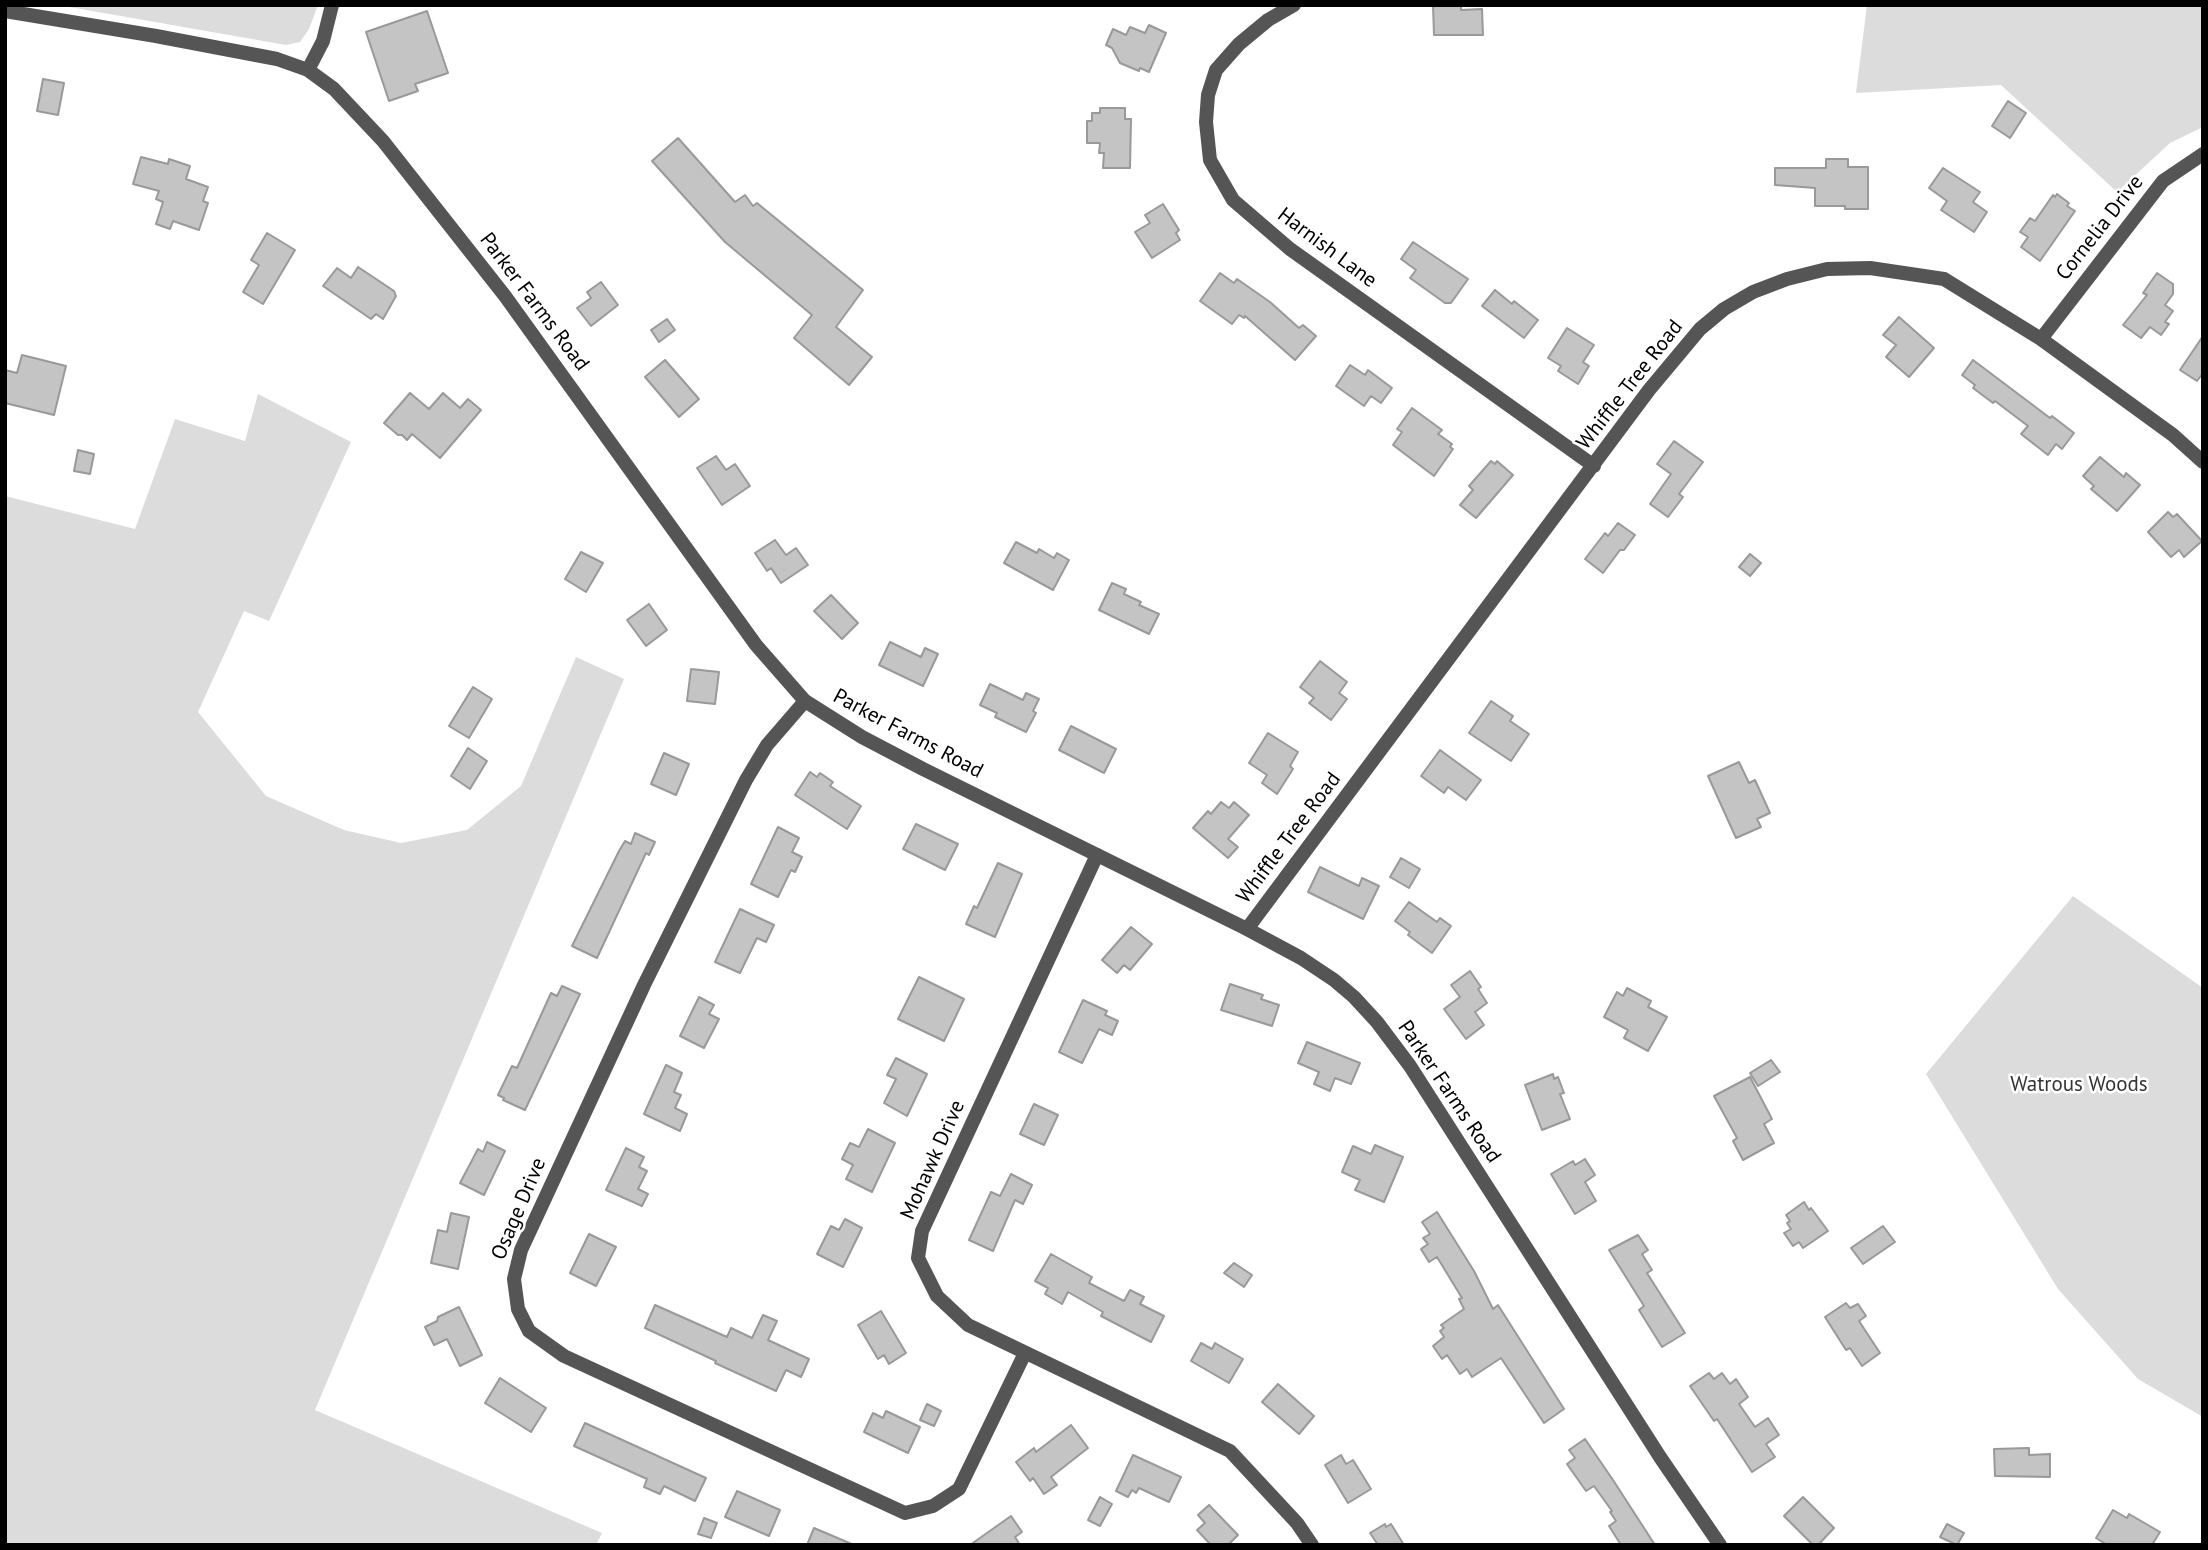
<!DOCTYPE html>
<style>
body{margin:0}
#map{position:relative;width:2208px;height:1550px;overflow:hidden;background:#fff;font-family:"PT Sans",sans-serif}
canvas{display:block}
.frame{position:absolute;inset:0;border:7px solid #000;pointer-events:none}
</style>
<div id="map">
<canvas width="2208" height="1550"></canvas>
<div class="frame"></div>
</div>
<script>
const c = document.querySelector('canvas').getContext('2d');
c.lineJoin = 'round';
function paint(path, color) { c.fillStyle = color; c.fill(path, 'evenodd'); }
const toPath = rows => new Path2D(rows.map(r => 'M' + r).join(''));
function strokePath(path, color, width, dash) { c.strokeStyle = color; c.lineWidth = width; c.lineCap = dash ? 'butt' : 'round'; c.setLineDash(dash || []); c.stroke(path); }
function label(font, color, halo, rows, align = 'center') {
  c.font = font + ' "PT Sans",sans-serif'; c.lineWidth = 5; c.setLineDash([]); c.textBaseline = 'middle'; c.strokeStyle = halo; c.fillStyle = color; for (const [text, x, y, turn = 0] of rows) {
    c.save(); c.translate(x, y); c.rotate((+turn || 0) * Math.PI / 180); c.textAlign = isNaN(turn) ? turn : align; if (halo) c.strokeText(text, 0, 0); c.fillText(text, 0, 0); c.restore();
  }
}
const green = toPath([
 [58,5,318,5,309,29,300,42,286,45],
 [1867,5,2203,5,2203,127,2170,143,2117,192,2001,85,1856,93],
 [258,394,351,442,269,621,244,611,198,712,266,796,344,830,401,843,467,830,521,786,576,657,624,679,315,1410,602,1533,596,1545,5,1545,5,496,135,529,175,419,245,441],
 [2073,896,2203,988,2203,1417,2138,1379,2058,1289,1926,1074]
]);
const building = toPath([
 [1433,5,1461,5,1461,10,1482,9,1483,35,1434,35,1433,5],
 [427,11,448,73,415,84,418,91,389,101,366,32,427,11],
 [1149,25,1166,33,1149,72,1140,68,1139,71,1120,63,1112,48,1106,45,1113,29,1126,35,1130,27,1145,33,1149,25],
 [43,79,64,83,58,115,37,111,43,79],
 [2008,101,2026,113,2010,138,1992,126,2008,101],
 [1100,108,1125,108,1125,119,1131,119,1130,168,1103,168,1104,153,1099,153,1100,143,1087,143,1087,121,1092,121,1092,113,1100,113,1100,108],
 [678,138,735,202,745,195,753,206,757,203,863,290,836,327,872,357,849,385,794,338,812,315,725,242,652,161,678,138],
 [141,157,168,164,169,159,190,166,186,179,208,187,203,201,208,203,199,230,173,221,170,229,156,224,163,202,156,199,159,191,133,184,141,157],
 [1826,159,1848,159,1848,167,1868,167,1868,209,1845,209,1845,206,1815,206,1815,188,1775,185,1775,168,1826,168,1826,159],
 [1943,168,1980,192,1973,202,1987,212,1974,232,1941,210,1947,201,1929,188,1943,168],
 [2057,194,2069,203,2067,206,2075,211,2040,261,2021,247,2028,237,2020,232,2030,218,2035,221,2053,195,2055,197,2057,194],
 [1163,204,1179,230,1176,233,1180,240,1152,258,1135,232,1150,223,1145,215,1163,204],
 [267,233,295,250,263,304,243,292,259,265,251,260,267,233],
 [1413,242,1468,279,1451,303,1445,303,1410,278,1416,270,1401,259,1413,242],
 [358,267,394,291,396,296,383,319,376,314,371,319,323,286,337,268,351,278,358,267],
 [1220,273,1234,283,1237,279,1270,302,1299,328,1303,325,1316,336,1295,360,1245,316,1244,318,1239,315,1232,324,1200,301,1220,273],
 [2157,273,2173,284,2173,294,2165,305,2173,311,2165,322,2169,324,2161,335,2150,327,2141,338,2123,325,2147,295,2143,293,2157,273],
 [601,282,618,305,591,326,577,308,591,298,587,292,601,282],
 [1495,290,1512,304,1514,301,1538,320,1524,338,1482,306,1495,290],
 [1899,317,1934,348,1909,377,1886,357,1896,345,1883,335,1899,317],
 [667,319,675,330,659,342,651,330,667,319],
 [1567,328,1594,345,1583,362,1589,366,1578,384,1558,371,1561,366,1548,358,1567,328],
 [2203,336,2203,373,2197,381,2180,370,2203,336],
 [22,355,66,366,54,415,5,403,5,370,17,373,22,355],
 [665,360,699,399,679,417,645,377,665,360],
 [1973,360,2050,418,2052,416,2074,433,2062,449,2056,444,2048,455,2021,434,2028,426,1995,401,1993,403,1973,388,1975,385,1962,375,1973,360],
 [1350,365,1365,375,1368,370,1392,388,1381,403,1371,396,1364,406,1336,386,1350,365],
 [410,393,429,409,443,393,460,408,468,399,481,410,440,458,412,434,407,440,402,435,398,435,384,423,410,393],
 [1412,408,1442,430,1438,434,1452,444,1450,447,1453,449,1434,476,1393,445,1402,432,1397,429,1412,408],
 [1674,441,1703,462,1679,494,1683,497,1668,517,1650,504,1671,474,1657,464,1674,441],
 [78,450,94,454,90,474,74,471,78,450],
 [716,456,726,470,735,464,750,486,722,505,697,468,716,456],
 [2100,457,2124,477,2126,473,2140,485,2117,511,2091,489,2094,486,2083,476,2100,457],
 [1491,461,1495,464,1497,461,1513,475,1476,518,1460,505,1473,490,1469,486,1491,461],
 [2168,512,2173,517,2177,514,2202,541,2184,557,2179,550,2171,557,2148,532,2168,512],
 [1618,523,1635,535,1624,550,1620,550,1603,573,1585,559,1605,533,1608,536,1618,523],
 [775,540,786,555,796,548,808,565,781,583,771,568,767,571,755,553,775,540],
 [1016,542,1037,553,1039,549,1054,558,1057,553,1069,560,1053,590,1004,563,1016,542],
 [581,552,603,563,586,592,565,579,581,552],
 [1750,554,1761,563,1750,576,1739,567,1750,554],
 [1112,583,1126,589,1124,594,1141,602,1139,605,1159,614,1149,634,1099,610,1112,583],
 [831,595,858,623,842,639,814,611,831,595],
 [649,604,667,630,646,646,627,620,649,604],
 [890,642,921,657,925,648,938,654,923,686,879,665,890,642],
 [1320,661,1347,682,1339,693,1347,699,1331,720,1309,703,1314,698,1300,687,1320,661],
 [691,669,719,672,715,704,687,701,691,669],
 [990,684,1023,700,1026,693,1039,699,1033,711,1036,713,1026,732,995,717,997,713,980,705,990,684],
 [473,687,492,699,469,738,449,726,473,687],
 [1491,701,1513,716,1510,721,1529,734,1511,761,1469,733,1491,701],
 [1071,726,1116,749,1104,773,1059,750,1071,726],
 [1268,733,1298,752,1290,766,1293,769,1277,794,1262,783,1267,775,1249,763,1268,733],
 [468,748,487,761,470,789,451,776,468,748],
 [1440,750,1481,780,1466,800,1448,787,1444,793,1421,776,1440,750],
 [664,753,689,764,676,795,651,784,664,753],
 [1739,762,1749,783,1755,780,1770,813,1757,819,1761,827,1736,838,1708,776,1739,762],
 [810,772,817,777,820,773,833,782,830,786,861,806,847,829,795,795,810,772],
 [1221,802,1229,808,1234,802,1249,815,1228,839,1238,847,1228,858,1193,828,1208,811,1211,814,1221,802],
 [916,824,958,844,945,870,903,849,916,824],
 [778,827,799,838,792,852,802,857,795,872,791,870,778,897,751,884,778,827],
 [635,833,655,842,649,855,646,853,597,958,572,946,619,851,625,841,631,844,635,833],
 [1401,858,1420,869,1409,888,1390,877,1401,858],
 [998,863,1022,874,995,937,966,924,974,906,977,908,998,863],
 [1320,867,1359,886,1362,878,1379,886,1363,919,1308,892,1320,867],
 [1409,902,1437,922,1440,918,1451,926,1432,953,1408,935,1410,932,1395,921,1409,902],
 [740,909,774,925,766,942,757,938,740,973,715,962,740,909],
 [1131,927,1152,944,1130,970,1124,965,1117,973,1102,960,1131,927],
 [1470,971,1481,987,1478,989,1487,1003,1475,1012,1484,1025,1466,1039,1444,1009,1460,997,1451,985,1470,971],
 [919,977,964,999,944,1041,898,1019,919,977],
 [1230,984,1263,995,1261,999,1279,1005,1272,1026,1221,1010,1230,984],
 [562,986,580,994,525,1110,503,1100,504,1098,498,1095,512,1066,517,1068,551,993,557,996,562,986],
 [1627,988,1651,1001,1648,1007,1667,1017,1648,1051,1624,1038,1628,1030,1604,1017,1617,992,1623,996,1627,988],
 [699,997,714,1005,709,1014,719,1019,704,1048,680,1036,699,997],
 [1083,1000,1107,1011,1105,1015,1118,1021,1112,1035,1099,1029,1082,1063,1059,1052,1083,1000],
 [1307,1042,1360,1063,1351,1084,1335,1078,1330,1091,1314,1084,1319,1072,1298,1063,1307,1042],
 [896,1058,927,1074,907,1116,884,1103,896,1079,887,1075,896,1058],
 [1771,1060,1780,1072,1758,1086,1750,1073,1771,1060],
 [666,1065,682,1073,674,1092,681,1095,675,1108,687,1114,680,1131,644,1114,666,1065],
 [1553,1074,1554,1079,1558,1077,1564,1093,1560,1094,1570,1119,1542,1130,1525,1085,1553,1074],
 [1750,1077,1772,1119,1764,1124,1774,1143,1743,1160,1733,1141,1737,1138,1714,1096,1750,1077],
 [1034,1104,1058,1115,1044,1145,1020,1134,1034,1104],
 [868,1129,895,1143,872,1192,846,1179,853,1165,842,1159,850,1143,859,1147,868,1129],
 [487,1142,505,1151,484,1195,460,1183,478,1149,483,1152,487,1142],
 [1375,1145,1403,1157,1384,1202,1355,1190,1360,1180,1342,1172,1353,1146,1371,1154,1375,1145],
 [626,1148,644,1157,639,1167,647,1171,638,1189,648,1194,642,1206,606,1190,626,1148],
 [1585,1159,1595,1175,1585,1182,1596,1201,1575,1214,1551,1174,1573,1161,1575,1165,1585,1159],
 [1011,1174,1032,1185,1023,1204,1015,1200,993,1251,969,1240,991,1192,1000,1196,1011,1174],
 [1804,1202,1809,1210,1811,1208,1828,1231,1803,1248,1799,1242,1793,1246,1784,1233,1791,1229,1787,1223,1790,1221,1786,1215,1804,1202],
 [1437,1212,1474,1271,1493,1309,1498,1305,1564,1409,1544,1423,1501,1358,1472,1377,1467,1369,1460,1374,1447,1355,1442,1359,1433,1346,1444,1337,1440,1331,1444,1328,1441,1325,1464,1309,1459,1299,1462,1298,1437,1257,1429,1262,1421,1249,1428,1244,1423,1238,1430,1234,1422,1222,1437,1212],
 [451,1213,469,1217,458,1269,431,1263,438,1230,447,1232,451,1213],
 [845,1219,862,1228,843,1267,817,1254,831,1226,839,1230,845,1219],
 [1883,1226,1895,1242,1863,1264,1851,1248,1883,1226],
 [589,1234,616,1247,596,1286,570,1273,589,1234],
 [1638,1235,1648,1250,1642,1254,1652,1270,1647,1273,1685,1333,1662,1347,1639,1310,1644,1306,1609,1250,1638,1235],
 [1051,1254,1092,1277,1089,1283,1124,1301,1130,1290,1144,1297,1140,1304,1164,1316,1151,1342,1101,1316,1103,1312,1068,1292,1062,1304,1045,1294,1048,1288,1035,1281,1051,1254],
 [1234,1263,1252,1275,1244,1287,1224,1273,1234,1263],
 [1846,1303,1850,1308,1858,1304,1866,1316,1859,1321,1880,1353,1862,1366,1850,1348,1846,1350,1825,1317,1846,1303],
 [655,1305,727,1337,731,1328,752,1338,763,1315,777,1321,768,1340,809,1359,801,1377,786,1370,776,1391,715,1363,716,1361,645,1328,655,1305],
 [459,1307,482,1355,460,1366,447,1339,434,1345,425,1327,437,1321,438,1317,459,1307],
 [881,1311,906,1353,889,1364,884,1355,878,1359,858,1325,881,1311],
 [1201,1343,1212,1349,1215,1343,1243,1359,1229,1383,1191,1361,1201,1343],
 [1709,1373,1714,1379,1722,1373,1730,1384,1736,1379,1748,1397,1739,1404,1755,1427,1768,1418,1779,1435,1766,1444,1775,1457,1752,1472,1717,1419,1714,1421,1690,1386,1709,1373],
 [500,1378,546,1408,531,1432,485,1403,500,1378],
 [1278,1384,1314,1416,1299,1434,1262,1402,1278,1384],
 [927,1404,941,1411,934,1426,920,1420,927,1404],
 [886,1411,920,1427,908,1453,864,1432,873,1413,883,1418,886,1411],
 [585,1423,706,1478,695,1501,664,1486,660,1494,644,1487,647,1479,574,1446,585,1423],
 [1071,1425,1088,1448,1051,1477,1057,1485,1044,1494,1033,1478,1030,1481,1016,1462,1034,1448,1036,1452,1071,1425],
 [1585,1439,1613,1480,1655,1545,1621,1545,1609,1526,1616,1521,1610,1512,1612,1511,1594,1486,1586,1491,1567,1464,1575,1458,1569,1450,1585,1439],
 [2029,1448,2029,1455,2050,1454,2050,1477,1995,1476,1994,1449,2029,1448],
 [1133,1455,1181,1477,1169,1502,1139,1488,1136,1493,1132,1490,1128,1497,1116,1491,1133,1455],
 [1341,1455,1346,1464,1353,1460,1371,1489,1348,1503,1325,1465,1341,1455],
 [737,1491,780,1510,769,1536,725,1517,737,1491],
 [1100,1497,1112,1504,1100,1526,1088,1520,1100,1497],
 [1803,1497,1834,1528,1818,1545,1813,1545,1784,1516,1803,1497],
 [1209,1505,1238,1535,1228,1545,1211,1545,1197,1530,1205,1523,1198,1515,1209,1505],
 [2113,1510,2127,1518,2129,1514,2160,1532,2152,1545,2107,1545,2096,1538,2113,1510],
 [1011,1516,1022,1532,1015,1537,1020,1545,970,1545,1011,1516],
 [704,1518,717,1523,711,1538,698,1534,704,1518],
 [1385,1524,1386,1527,1391,1524,1404,1545,1378,1545,1370,1533,1385,1524],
 [1947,1524,1964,1533,1957,1545,1940,1537,1947,1524],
 [814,1528,854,1545,807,1545,814,1528]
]);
const minor = toPath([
 [1294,5,1268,20,1239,44,1216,70,1208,95,1206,122,1210,160,1233,200,1290,249,1594,466],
 [2041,339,2163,181,2203,154],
 [805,701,767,745,746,780,644,985,521,1250,514,1279,518,1309,529,1331,564,1356,905,1513,933,1506,959,1489,1025,1353],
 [1097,855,922,1231,918,1258,937,1296,968,1325,1230,1451,1297,1523,1312,1545],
 [1247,929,1649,390,1700,329,1724,309,1753,292,1787,279,1827,269,1870,268,1944,279,2041,339,2173,435,2203,462]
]);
const tertiary = toPath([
 [5,11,156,36,277,59,308,70,334,89,383,141,505,296,756,645,805,701,862,737,923,769,1247,929,1301,958,1334,980,1354,997,1377,1022,1410,1066,1660,1457,1720,1545],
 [308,70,323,41,332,5]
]);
const streetNames = [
 ["Cornelia Drive",2100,228,-52],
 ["Harnish Lane",1327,248,37],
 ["Parker Farms Road",534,302,53],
 ["Whiffle Tree Road",1630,385,-52],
 ["Parker Farms Road",908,734,28],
 ["Whiffle Tree Road",1289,838,-53],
 ["Parker Farms Road",1449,1092,56],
 ["Mohawk Drive",933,1160,-66],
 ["Osage Drive",519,1209,-67]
];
const parkNames = [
 ["Watrous Woods",2079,1085]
];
paint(green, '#dcdcdc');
paint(building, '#c4c4c4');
strokePath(building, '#999', 2);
strokePath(minor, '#555', 14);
strokePath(tertiary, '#555', 14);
label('21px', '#000', '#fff', streetNames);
label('21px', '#333', '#fff', parkNames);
</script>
